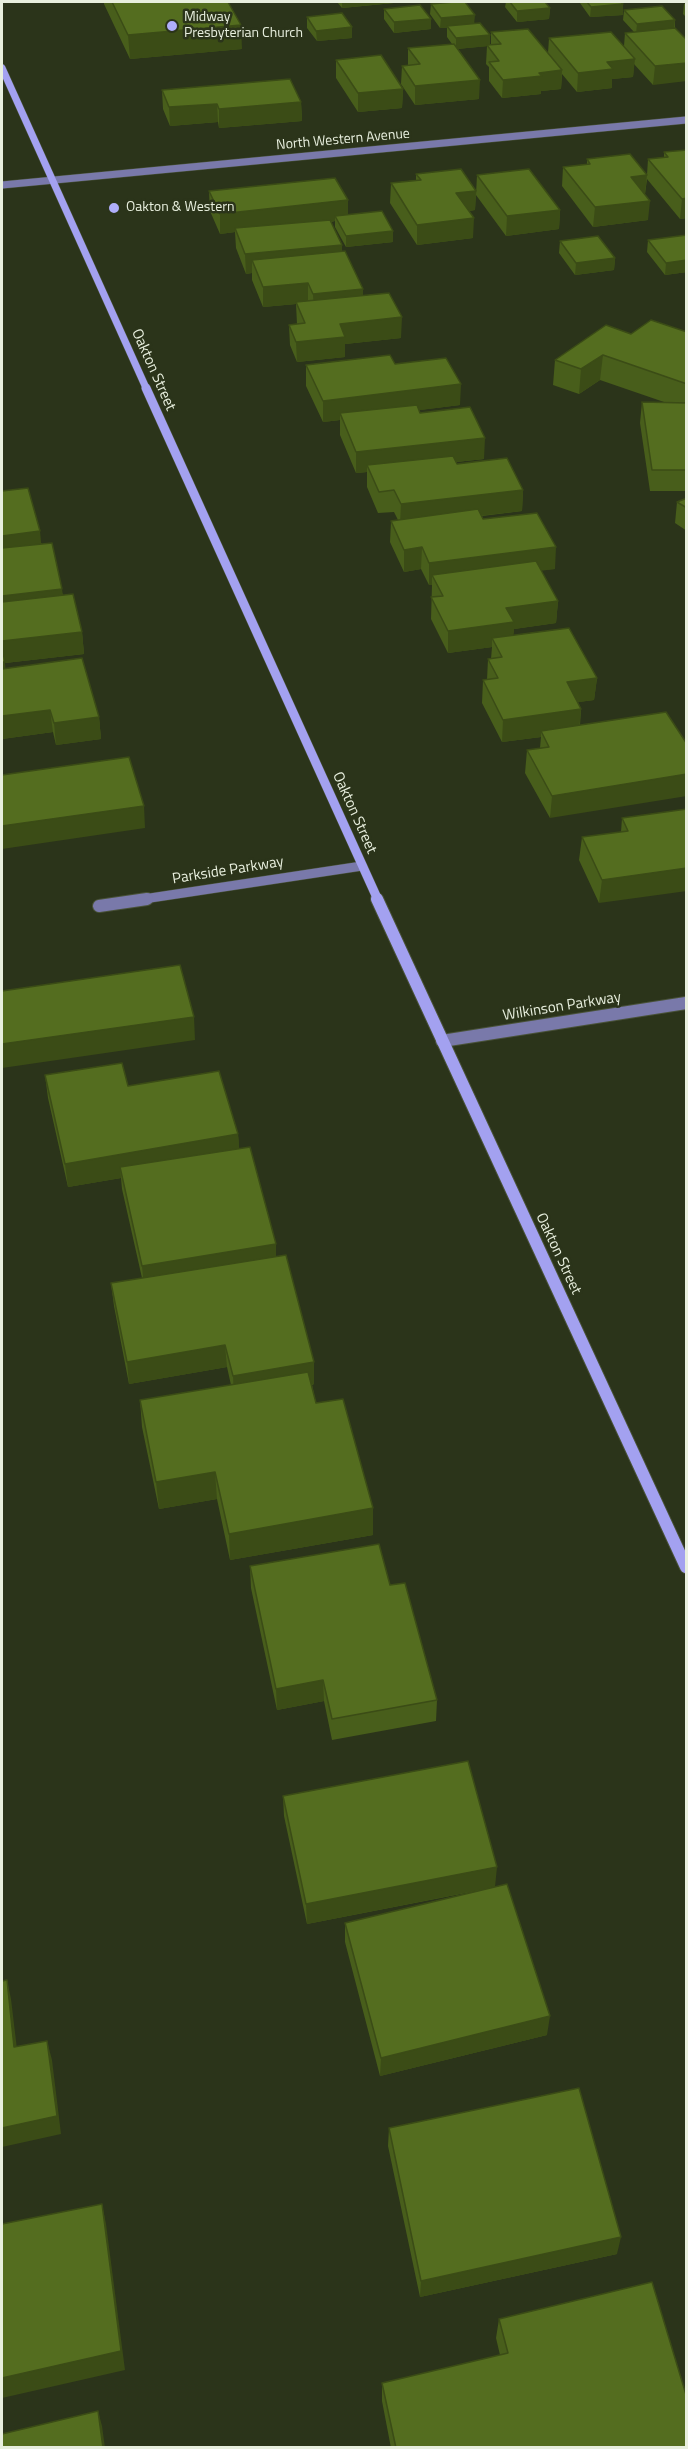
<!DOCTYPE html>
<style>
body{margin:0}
#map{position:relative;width:688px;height:2449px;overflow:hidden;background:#2b341a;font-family:"Titillium Web",sans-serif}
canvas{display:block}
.frame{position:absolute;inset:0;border:3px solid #e8efde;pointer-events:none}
</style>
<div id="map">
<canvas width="688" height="2449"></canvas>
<div class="frame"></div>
</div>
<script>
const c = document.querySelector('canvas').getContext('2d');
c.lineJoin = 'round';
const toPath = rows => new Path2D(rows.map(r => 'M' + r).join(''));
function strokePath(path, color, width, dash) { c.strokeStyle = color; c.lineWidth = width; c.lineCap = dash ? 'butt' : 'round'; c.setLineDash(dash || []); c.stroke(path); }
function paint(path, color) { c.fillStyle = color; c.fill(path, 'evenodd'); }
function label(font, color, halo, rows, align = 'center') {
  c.font = font + ' "Titillium Web",sans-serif'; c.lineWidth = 5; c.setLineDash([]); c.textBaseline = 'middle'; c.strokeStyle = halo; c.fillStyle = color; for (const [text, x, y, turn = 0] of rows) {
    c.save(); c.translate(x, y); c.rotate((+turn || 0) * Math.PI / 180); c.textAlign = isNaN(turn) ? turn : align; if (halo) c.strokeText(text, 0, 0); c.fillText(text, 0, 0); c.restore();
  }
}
const minorFar2 = toPath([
 [2,185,686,120]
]);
const minorFar1 = toPath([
 [137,900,362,866]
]);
const minor = toPath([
 [99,906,147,899],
 [442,1041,686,1003]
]);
const secondaryFar2 = toPath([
 [2,68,147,390]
]);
const secondaryFar1 = toPath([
 [146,388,378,900]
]);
const secondary = toPath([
 [377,899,686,1567]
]);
const wall = toPath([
 [104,2,228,2,242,49,130,59,104,4],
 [337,2,404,2,342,8],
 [506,2,545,2,550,8,549,19,517,22,505,7],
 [580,2,621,2,623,15,590,17,580,3],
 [687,3,687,18,683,14,684,4],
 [431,4,475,23,490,45,491,45,491,32,548,53,549,38,624,46,625,33,634,32,623,20,624,10,675,20,675,28,653,85,634,64,633,77,612,79,612,88,577,92,562,74,561,89,541,91,541,94,502,98,489,81,489,67,486,64,487,46,457,49,479,99,415,105,401,84,402,66,408,65,408,48,452,44,447,37,447,28,440,28,430,14],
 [384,9,431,29,394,33,384,19],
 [307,17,352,38,317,41,307,28],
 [336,60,403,89,402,108,358,112,336,78],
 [162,90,301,102,302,121,219,128,218,122,170,126,163,109],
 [687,150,687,218,680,219,647,179,645,194,648,220,593,227,562,186,563,167,587,164,587,159,647,175,648,159,664,157,664,152],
 [416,174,476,191,475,210,469,211,473,238,417,245,390,203,391,183,416,180],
 [477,175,560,210,559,229,506,236,476,195],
 [209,191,348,214,393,231,393,242,346,247,335,227,335,221,331,222,342,251,363,296,401,338,345,344,345,357,297,362,290,345,289,325,297,324,296,304,263,307,252,280,252,273,246,274,236,248,235,232,220,234,210,211],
 [687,235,687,272,665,275,647,252,648,240],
 [560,241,615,258,614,270,575,275,559,253],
 [687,332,687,491,650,491,640,423,642,402,664,402,600,380,579,394,553,385,555,360,631,334],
 [395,364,460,405,419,410,420,413,484,459,456,462,457,464,523,490,522,511,482,516,483,519,555,569,541,570,558,601,556,623,514,629,513,635,597,678,594,700,578,702,581,709,580,725,550,818,525,773,527,750,540,748,541,737,502,742,482,703,483,680,487,680,488,659,491,659,492,647,448,653,431,619,432,585,429,585,421,569,404,572,390,542,391,521,398,520,394,512,378,513,367,487,367,472,356,473,340,435,340,420,323,422,306,386,306,365],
 [2,491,42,544,63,595,82,632,84,654,5,663,5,668,99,717,101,739,56,745,53,732,2,739],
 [687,498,687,531,675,523,677,502],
 [687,809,599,903,579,860,582,837,621,832,622,818],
 [45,1075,128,1086,238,1134,239,1148,276,1256,314,1384,312,1385,316,1403,373,1535,230,1560,217,1499,159,1509,142,1427,140,1400,231,1385,227,1367,129,1384,114,1306,111,1283,142,1278,122,1189,121,1178,68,1187,48,1098],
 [250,1566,390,1585,437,1700,436,1721,332,1740,324,1701,277,1710,251,1588],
 [283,1796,495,1886,547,2035,380,2076,345,1942,345,1923,476,1891,307,1924,284,1816],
 [389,2128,617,2254,420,2297,388,2146],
 [499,2319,687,2448,391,2448,382,2401,382,2383,500,2355,496,2338]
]);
const shadedWall = toPath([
 [342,2,404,2,342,8],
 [623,4,623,15,590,17,591,7],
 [550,8,549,19,517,22,517,11],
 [475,15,474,25,447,26,447,28,440,28,441,18],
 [431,19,431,29,394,33,394,22],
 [675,20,674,30,636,34,637,24],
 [241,25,242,49,130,59,128,35],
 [352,27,352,38,317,41,316,31],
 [490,35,490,46,456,49,456,38],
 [635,59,633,77,612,79,612,88,577,92,578,73,607,62],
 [687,63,687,81,653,85,655,66],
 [562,70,561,89,541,91,541,94,502,98,503,80,539,73],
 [480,80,479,99,415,105,415,86],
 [403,89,402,108,358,112,358,93],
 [301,102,302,121,219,128,219,109],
 [217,104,218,122,170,126,169,107],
 [647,175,645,194,631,177],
 [476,191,475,210,456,213,456,193],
 [687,198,687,218,680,219,682,199],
 [348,200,348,220,335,216,335,221,237,232,235,228,235,232,220,234,220,214],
 [650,201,648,220,593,227,595,207],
 [560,210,559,229,506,236,507,216],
 [474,218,473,238,417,245,417,225],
 [393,231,393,242,346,247,346,236],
 [342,245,342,265,252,260,252,273,246,274,245,254],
 [615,258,614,270,575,275,576,263],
 [687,260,687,272,665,275,666,263],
 [308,283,308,303,296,302,296,304,263,307,263,287],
 [363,289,363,309,314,314,313,294],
 [402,317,401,338,345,344,345,357,297,362,296,342,340,324],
 [603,355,600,380,579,394,581,369],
 [461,384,460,405,342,420,340,413,340,420,323,422,323,401],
 [485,438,484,459,370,471,367,465,367,472,356,473,356,452],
 [523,490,522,511,400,525,401,504],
 [40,531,42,552,2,558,2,536],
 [422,547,421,569,404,572,404,550],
 [556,547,555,569,437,584,432,575,432,585,429,585,429,563],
 [62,589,65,610,2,618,2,596],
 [558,601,556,623,514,629,513,644,492,638,492,647,448,653,448,631,506,608],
 [82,632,84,654,5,663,7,684,2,685,2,641],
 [597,678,594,700,565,704,567,682],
 [581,709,579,731,541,731,541,737,502,742,503,720],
 [50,710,53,732,2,739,2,716],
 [99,717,101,739,56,745,54,723],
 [687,774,687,796,550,818,552,796],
 [144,806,145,828,2,849,2,826],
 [687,868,687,891,599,903,602,880],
 [194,1017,195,1040,2,1068,2,1044],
 [238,1134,240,1157,120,1167,121,1178,68,1187,65,1164],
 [276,1244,276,1267,144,1288,142,1266],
 [225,1345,227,1367,129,1384,127,1362],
 [314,1362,314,1384,234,1398,233,1376],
 [215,1472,217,1499,159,1509,156,1482],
 [373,1508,373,1535,230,1560,229,1534],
 [323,1680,324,1701,277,1710,276,1689],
 [497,1867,495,1887,307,1924,306,1904],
 [7,1980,11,1999,19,2066,14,2047],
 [550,2016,547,2035,380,2076,381,2058],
 [47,2041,52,2060,61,2134,2,2147,2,2128],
 [102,2204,106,2224,125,2370,2,2398,2,2378],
 [621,2237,617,2254,420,2297,421,2281],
 [98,2411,102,2426,105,2448,103,2448]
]);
const building = toPath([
 [112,2,228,2,241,25,128,35,112,2],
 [454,2,465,2,475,15,441,18,431,4,454,2],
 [510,2,545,2,550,8,517,11,510,2],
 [587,2,621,2,623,4,591,7,587,2],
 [420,5,431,19,394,22,384,9,420,5],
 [662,6,675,20,637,24,624,10,662,6],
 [342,13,352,27,316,31,307,17,342,13],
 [480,23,490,35,456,38,447,26,480,23],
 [675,28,687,40,687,63,655,66,625,33,675,28],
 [528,29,562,70,539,73,542,76,503,80,489,62,499,61,487,45,501,44,491,32,528,29],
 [611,32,635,59,607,62,613,69,578,73,549,38,611,32],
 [454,44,480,80,415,86,402,66,420,64,408,48,454,44],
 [381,55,403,89,358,93,336,60,381,55],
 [290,79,301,102,219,109,217,104,169,107,162,90,290,79],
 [687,150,687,198,682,199,648,159,668,157,664,152,687,150],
 [630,154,647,175,631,177,650,201,595,207,563,167,590,164,587,159,630,154],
 [461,169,476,191,456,193,474,218,417,225,391,183,421,180,416,174,461,169],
 [529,169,560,210,507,216,477,175,529,169],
 [335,178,348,200,220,214,209,191,335,178],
 [382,211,393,231,346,236,335,216,382,211],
 [330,220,342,245,245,254,235,228,330,220],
 [687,235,687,260,666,263,648,240,687,235],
 [598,236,615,258,576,263,560,241,598,236],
 [345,251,363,289,313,294,308,283,263,287,252,260,345,251],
 [389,293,402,317,340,324,345,337,296,342,289,325,305,323,296,302,389,293],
 [651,320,687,332,687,384,603,355,581,369,555,360,606,325,631,334,651,320],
 [390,355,395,364,446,358,461,384,323,401,306,365,390,355],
 [642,402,687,403,687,470,652,470,642,402],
 [417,405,420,413,470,407,485,438,356,452,340,413,417,405],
 [453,456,457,464,507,458,523,490,401,504,394,490,379,492,367,465,453,456],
 [28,488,40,531,2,536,2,491,28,488],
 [687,498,687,508,677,502,687,498],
 [478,509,483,519,537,513,556,547,429,563,422,547,404,550,391,521,478,509],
 [52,543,62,589,2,596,2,548,52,543],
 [536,561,558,601,506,608,514,622,448,631,431,597,443,596,432,575,536,561],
 [73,594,82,632,2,641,2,602,73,594],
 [569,628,597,678,567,682,581,709,503,720,483,680,498,678,488,659,502,657,492,638,569,628],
 [2,648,5,662,2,662,2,648],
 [82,658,99,717,54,723,50,710,2,716,2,669,82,658],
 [666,712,687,744,687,774,552,796,527,750,549,747,541,731,666,712],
 [129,757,144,806,2,826,2,775,129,757],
 [687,809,687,868,602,880,582,837,628,831,622,818,687,809],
 [180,965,194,1017,2,1044,2,991,180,965],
 [122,1063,128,1086,219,1071,238,1134,65,1164,45,1075,122,1063],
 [250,1147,276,1244,142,1266,120,1167,250,1147],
 [286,1255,314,1362,233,1376,225,1345,127,1362,111,1283,286,1255],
 [308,1372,316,1403,343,1399,373,1508,229,1534,215,1472,156,1482,140,1400,308,1372],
 [379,1544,390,1585,405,1583,437,1700,332,1719,323,1680,276,1689,250,1566,379,1544],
 [468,1761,497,1867,306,1904,283,1796,468,1761],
 [507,1884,550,2016,381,2058,345,1923,507,1884],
 [7,1980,14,2047,47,2041,57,2116,2,2128,2,1981,7,1980],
 [579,2088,621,2237,421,2281,389,2128,579,2088],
 [102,2204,121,2351,2,2378,2,2224,102,2204],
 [652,2282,687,2398,687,2448,396,2448,382,2383,508,2353,499,2319,652,2282],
 [98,2411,103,2448,2,2448,2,2434,98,2411]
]);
const markers = [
 [172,26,6,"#afaefa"],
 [114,208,6,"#afaefa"]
];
const farPoinames = [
 ["Midway",184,18],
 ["Presbyterian Church",184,34],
 ["Oakton & Western",126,208]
];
const farStreetnames = [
 ["North Western Avenue",343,140,-5]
];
const streetNames = [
 ["Oakton Street",153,370,66],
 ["Oakton Street",354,813,66],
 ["Parkside Parkway",228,871,-9],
 ["Wilkinson Parkway",562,1007,-9],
 ["Oakton Street",558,1254,65]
];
strokePath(minorFar2, '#495239', 8);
strokePath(minorFar1, '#495239', 10);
strokePath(minor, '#495239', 14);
strokePath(secondaryFar2, '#495239', 8);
strokePath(secondaryFar1, '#495239', 10);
strokePath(secondary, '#495239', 14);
strokePath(minorFar2, '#7979aa', 7);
strokePath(minorFar1, '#7979aa', 9);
strokePath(minor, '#7979aa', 12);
strokePath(secondaryFar2, '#a3a1f0', 7);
strokePath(secondaryFar1, '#a3a1f0', 9);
strokePath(secondary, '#a3a1f0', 12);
paint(wall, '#485e1b');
paint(shadedWall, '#3b4c16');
paint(building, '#546d1f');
strokePath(building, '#3b4c16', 1.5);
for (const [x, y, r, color] of markers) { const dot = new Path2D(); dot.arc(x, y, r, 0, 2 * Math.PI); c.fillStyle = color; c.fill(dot); strokePath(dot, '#2b341a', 2); }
label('14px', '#e8efde', '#2b341a', farPoinames, 'left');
label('14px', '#e8efde', '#2b341a', farStreetnames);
label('15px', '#e8efde', '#2b341a', streetNames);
</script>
